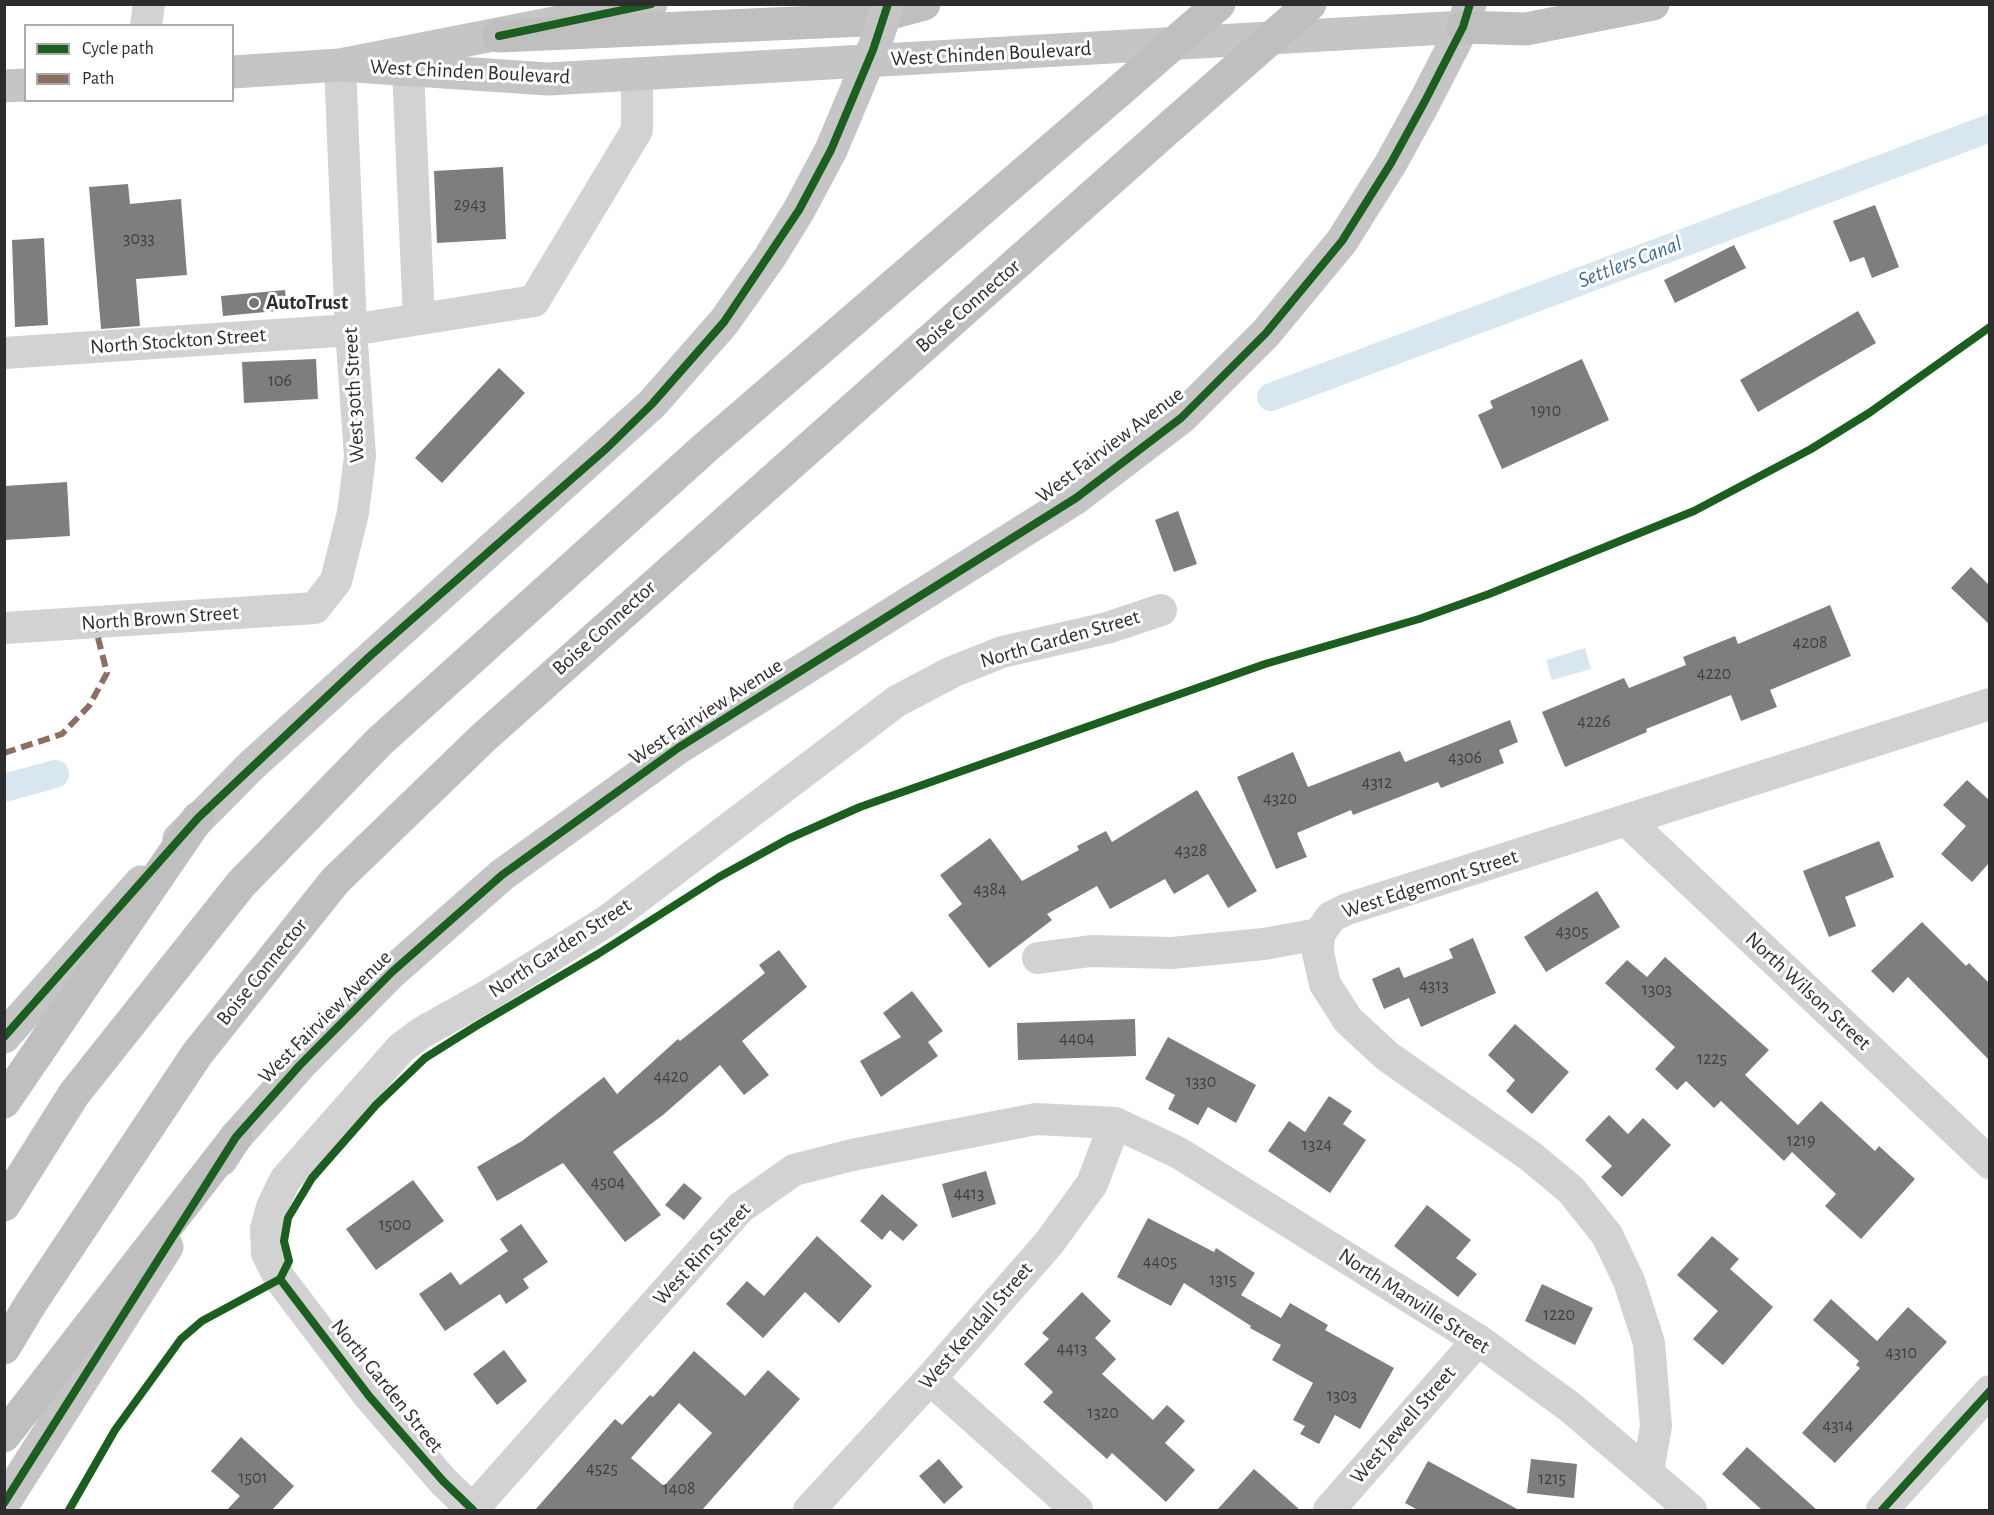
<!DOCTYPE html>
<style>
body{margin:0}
#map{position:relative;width:1994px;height:1515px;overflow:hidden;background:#fff;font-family:"Alegreya Sans",sans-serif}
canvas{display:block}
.frame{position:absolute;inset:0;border:6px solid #2d2d2d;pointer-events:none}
.legend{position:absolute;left:24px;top:24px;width:210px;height:78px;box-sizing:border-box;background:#fff;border:2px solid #ababab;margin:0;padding:8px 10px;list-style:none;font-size:18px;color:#2d2d2d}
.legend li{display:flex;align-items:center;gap:12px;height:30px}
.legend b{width:30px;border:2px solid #ababab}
</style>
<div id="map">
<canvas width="1994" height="1515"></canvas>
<div class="frame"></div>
<ul class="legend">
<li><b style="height:8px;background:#1b5e20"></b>Cycle path</li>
<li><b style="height:8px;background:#8d6e63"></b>Path</li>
</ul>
</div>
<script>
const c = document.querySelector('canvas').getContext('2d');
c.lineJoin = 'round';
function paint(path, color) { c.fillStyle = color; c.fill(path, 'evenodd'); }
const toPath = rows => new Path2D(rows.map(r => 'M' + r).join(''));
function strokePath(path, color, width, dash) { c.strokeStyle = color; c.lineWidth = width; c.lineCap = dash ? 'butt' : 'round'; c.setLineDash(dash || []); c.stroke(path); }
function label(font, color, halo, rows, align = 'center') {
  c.font = font + ' "Alegreya Sans",sans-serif'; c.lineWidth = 6; c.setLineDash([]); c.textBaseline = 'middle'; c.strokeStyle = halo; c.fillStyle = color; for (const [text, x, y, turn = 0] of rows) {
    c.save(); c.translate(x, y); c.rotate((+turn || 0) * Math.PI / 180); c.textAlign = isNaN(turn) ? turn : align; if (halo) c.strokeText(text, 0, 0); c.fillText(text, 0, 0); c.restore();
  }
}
const water = toPath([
 [1585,648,1591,669,1552,680,1546,660]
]);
const canal = toPath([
 [1271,397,1990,128],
 [4,788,55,774]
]);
const building = toPath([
 [503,167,506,239,437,243,434,171],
 [128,184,130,204,181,199,187,275,136,279,140,326,101,329,89,187],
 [1875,205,1899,267,1872,278,1864,257,1850,262,1833,221],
 [44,238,48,325,15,327,12,240],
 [1734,245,1746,268,1675,303,1664,280],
 [285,290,287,310,223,316,221,296],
 [1858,311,1876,343,1758,412,1740,380],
 [316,359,318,399,244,403,242,362],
 [1582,359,1609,420,1502,469,1478,415,1493,408,1490,401],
 [499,368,525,393,442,483,415,458],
 [67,482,70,536,4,540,4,486],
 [1178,511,1197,564,1174,572,1155,520],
 [1971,567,1989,585,1989,624,1951,588],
 [1830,605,1851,656,1770,690,1777,707,1741,721,1731,695,1646,729,1647,732,1565,767,1542,712,1624,678,1629,688,1686,665,1683,657,1735,636,1738,644],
 [1510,720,1518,742,1499,750,1504,763,1441,788,1438,782,1353,815,1351,810,1297,833,1307,857,1276,869,1237,777,1293,752,1308,787,1400,751,1405,762],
 [1967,780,1989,800,1989,863,1972,882,1941,854,1966,826,1943,805],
 [1197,790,1257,891,1228,908,1208,874,1174,894,1165,879,1110,909,1097,886,1047,914,1052,920,989,968,948,915,962,904,940,875,990,838,1022,881,1079,850,1077,846,1106,831,1112,842],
 [1879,841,1894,877,1845,897,1856,926,1829,937,1803,871],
 [1597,891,1620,927,1546,972,1524,937],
 [1922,922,1966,966,1969,963,1989,983,1989,1060,1908,977,1893,993,1871,971],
 [1473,938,1496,993,1421,1027,1409,998,1384,1009,1372,979,1399,967,1404,978,1453,958,1449,949],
 [779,950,807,987,742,1041,769,1075,744,1095,720,1065,663,1115,613,1152,661,1215,625,1242,563,1163,497,1201,477,1167,522,1141,604,1077,617,1094,678,1039,680,1041,765,973,759,965],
 [1665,957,1769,1050,1745,1075,1798,1125,1821,1101,1875,1151,1879,1146,1915,1179,1861,1239,1825,1206,1836,1194,1792,1152,1784,1161,1721,1101,1714,1108,1686,1081,1677,1090,1655,1069,1675,1047,1605,983,1627,960,1647,977],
 [912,991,943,1031,928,1042,938,1056,881,1097,860,1061,901,1037,883,1013],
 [1135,1019,1136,1056,1018,1060,1017,1023],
 [1515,1024,1569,1072,1532,1114,1506,1091,1515,1080,1488,1055],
 [1168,1037,1256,1085,1236,1123,1208,1107,1198,1125,1168,1109,1175,1095,1145,1079],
 [1329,1096,1352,1111,1343,1124,1366,1140,1330,1193,1268,1151,1289,1121,1305,1132],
 [1609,1115,1628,1134,1643,1118,1671,1145,1622,1197,1601,1177,1612,1166,1585,1140],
 [986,1171,996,1204,952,1218,942,1184],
 [413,1180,444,1221,376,1270,346,1229],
 [684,1183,702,1198,684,1220,665,1205],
 [882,1194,918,1225,903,1241,890,1230,882,1240,860,1221],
 [1427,1205,1471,1240,1456,1258,1477,1274,1458,1297,1394,1246],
 [1148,1218,1214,1252,1216,1248,1255,1273,1241,1295,1281,1318,1290,1303,1328,1325,1325,1330,1394,1368,1360,1429,1335,1415,1319,1444,1300,1434,1305,1426,1293,1420,1313,1383,1272,1360,1281,1345,1250,1328,1251,1326,1184,1283,1171,1306,1117,1277],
 [521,1224,548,1262,523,1279,529,1288,506,1304,500,1294,445,1331,419,1294,451,1272,460,1285,508,1251,500,1239],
 [817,1236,872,1286,839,1323,805,1292,763,1338,726,1304,747,1281,764,1296],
 [1712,1236,1739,1259,1730,1269,1773,1307,1723,1365,1693,1339,1718,1311,1677,1275],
 [1542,1284,1593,1308,1575,1345,1525,1321],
 [1082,1292,1111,1321,1095,1338,1116,1359,1102,1374,1153,1420,1167,1405,1185,1421,1165,1443,1195,1470,1166,1502,1112,1453,1107,1459,1043,1402,1053,1392,1024,1364,1049,1339,1042,1333],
 [1831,1299,1877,1341,1908,1307,1947,1342,1835,1463,1802,1433,1860,1368,1856,1365,1859,1361,1813,1320],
 [504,1350,527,1381,497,1405,473,1374],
 [694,1351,745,1396,768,1370,800,1399,702,1510,535,1510,615,1419,622,1425,650,1395,653,1397],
 [679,1403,712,1433,664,1486,631,1458],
 [241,1437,294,1486,272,1510,227,1510,240,1496,211,1471],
 [1747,1447,1817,1510,1762,1510,1722,1474],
 [939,1459,963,1487,944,1504,919,1476],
 [1531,1459,1577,1464,1574,1498,1527,1493],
 [1428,1461,1519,1510,1418,1510,1405,1503],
 [1254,1469,1300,1510,1217,1510]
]);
const minor = toPath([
 [146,26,149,4],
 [408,70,419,319],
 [4,353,351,330,534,301,637,130,637,74],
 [4,628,315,608,336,581,353,513,360,456,351,330,340,65],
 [1626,820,1990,1163],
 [1038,958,1091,951,1172,953,1264,944,1319,934],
 [930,1379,1077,1510],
 [1648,1471,1656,1426,1649,1343,1629,1281,1607,1235,1571,1190,1529,1155,1387,1056,1348,1020,1325,984,1318,953,1319,934,1331,917,1347,909,1990,704],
 [472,1510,740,1208,794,1170,852,1155,1036,1119,1115,1123,1179,1153,1478,1340,1570,1407,1691,1510],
 [473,1510,443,1481,369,1396,280,1279,267,1253,266,1229,272,1207,285,1180,401,1048,421,1033,487,996,607,921,897,701,952,672,1002,652,1107,628,1161,610],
 [809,1510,930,1379,1049,1243,1092,1184,1115,1123],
 [1329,1510,1478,1340],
 [1882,1510,1990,1391]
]);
const major = toPath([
 [340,65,548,79,1463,27],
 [232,72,340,65,651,4],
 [4,86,26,85],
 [179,839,252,765,652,404,724,322,770,257,799,210,831,150],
 [4,1037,141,882],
 [221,1160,236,1137,300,1065,392,972,502,875,678,748,1076,498,1181,418,1266,333,1342,241,1391,163,1425,101,1463,27,1470,4],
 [4,1503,167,1247]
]);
const highway = toPath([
 [1463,27,1526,29,1653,4],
 [499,36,865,20,924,4],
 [4,1102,198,818],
 [4,1205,74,1094,241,884,380,741,705,448,1119,91],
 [4,1348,31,1303,197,1054,335,881,484,737,1171,126],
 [4,1436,236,1137]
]);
const majorBridge = toPath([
 [831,150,873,50,886,12]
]);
const highwayBridge = toPath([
 [1119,91,1219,4],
 [1171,126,1310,4]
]);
const quiet = toPath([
 [4,753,62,734,89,706,107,673,94,622]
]);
const cycleway = toPath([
 [499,36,651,4],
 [4,1037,198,818,370,656,607,448,652,404,724,322,799,210,831,150,873,50,888,4],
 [280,1279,369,1396,443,1481,473,1510],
 [4,1503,236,1137,300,1065,392,972,502,875,678,748,1076,498,1181,418,1266,333,1342,241,1391,163,1425,101,1463,27,1470,4],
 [69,1510,115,1430,181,1339,202,1321,280,1279,289,1261,284,1241,288,1218,312,1178,376,1105,425,1058,476,1026,598,954,719,877,788,839,860,807,1265,664,1419,619,1489,594,1694,511,1811,449,1869,413,1990,327],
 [1882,1510,1990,1391]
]);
const markers = [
 [254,303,6,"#767676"]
];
const numberNames = [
 ["2943",470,205],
 ["3033",139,239],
 ["106",280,381],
 ["1910",1546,411],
 ["4208",1810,643],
 ["4220",1714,674],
 ["4226",1594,722],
 ["4306",1465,758],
 ["4312",1377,783],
 ["4320",1280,799],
 ["4328",1191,851],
 ["4384",990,890],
 ["4305",1572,932],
 ["4313",1434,986],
 ["1303",1657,990],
 ["4404",1077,1039],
 ["1225",1712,1059],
 ["4420",671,1077],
 ["1330",1201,1082],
 ["1219",1801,1141],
 ["1324",1317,1145],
 ["4504",608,1183],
 ["4413",969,1194],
 ["1500",395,1225],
 ["4405",1160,1262],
 ["1315",1223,1280],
 ["1220",1559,1315],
 ["4413",1072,1349],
 ["4310",1901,1353],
 ["1303",1342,1396],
 ["1320",1103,1413],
 ["4314",1838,1426],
 ["4525",602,1469],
 ["1501",253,1478],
 ["1215",1552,1479],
 ["1408",679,1489]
];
const streetNames = [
 ["West Chinden Boulevard",991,54,-3],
 ["West Chinden Boulevard",470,72,3],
 ["Boise Connector",968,306,-41],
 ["North Stockton Street",178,341,-4],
 ["West 30th Street",354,395,-93],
 ["West Fairview Avenue",1110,445,-37],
 ["North Brown Street",160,618,-4],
 ["Boise Connector",604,628,-42],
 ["North Garden Street",1060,639,-16],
 ["West Fairview Avenue",706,712,-33],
 ["West Edgemont Street",1430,884,-18],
 ["North Garden Street",560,948,-33],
 ["Boise Connector",262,972,-51],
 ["North Wilson Street",1808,991,43],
 ["West Fairview Avenue",325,1017,-45],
 ["West Rim Street",702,1254,-47],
 ["North Manville Street",1414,1301,33],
 ["West Kendall Street",976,1326,-49],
 ["North Garden Street",387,1386,51],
 ["West Jewell Street",1403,1425,-49]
];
const poiNames = [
 ["AutoTrust",266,303]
];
const waterNames = [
 ["Settlers Canal",1630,262,-21]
];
paint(water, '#d8e6f0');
strokePath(canal, '#d8e6f0', 28);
paint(building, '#7e7e7e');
strokePath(minor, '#d2d2d2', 32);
strokePath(major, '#c5c5c5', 33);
strokePath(highway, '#bfbfbf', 33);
strokePath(majorBridge, '#c5c5c5', 33);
strokePath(highwayBridge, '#bfbfbf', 33);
strokePath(quiet, '#8d6e63', 6, [12, 6]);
strokePath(cycleway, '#1b5e20', 8);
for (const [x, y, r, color] of markers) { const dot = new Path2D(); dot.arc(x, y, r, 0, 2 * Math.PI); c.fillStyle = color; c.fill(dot); strokePath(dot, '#fff', 2); }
label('18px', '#414141', null, numberNames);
label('21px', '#2d2d2d', '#fff', streetNames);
label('bold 21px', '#2d2d2d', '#fff', poiNames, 'left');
label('italic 22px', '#3d6e8c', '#fff', waterNames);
</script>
